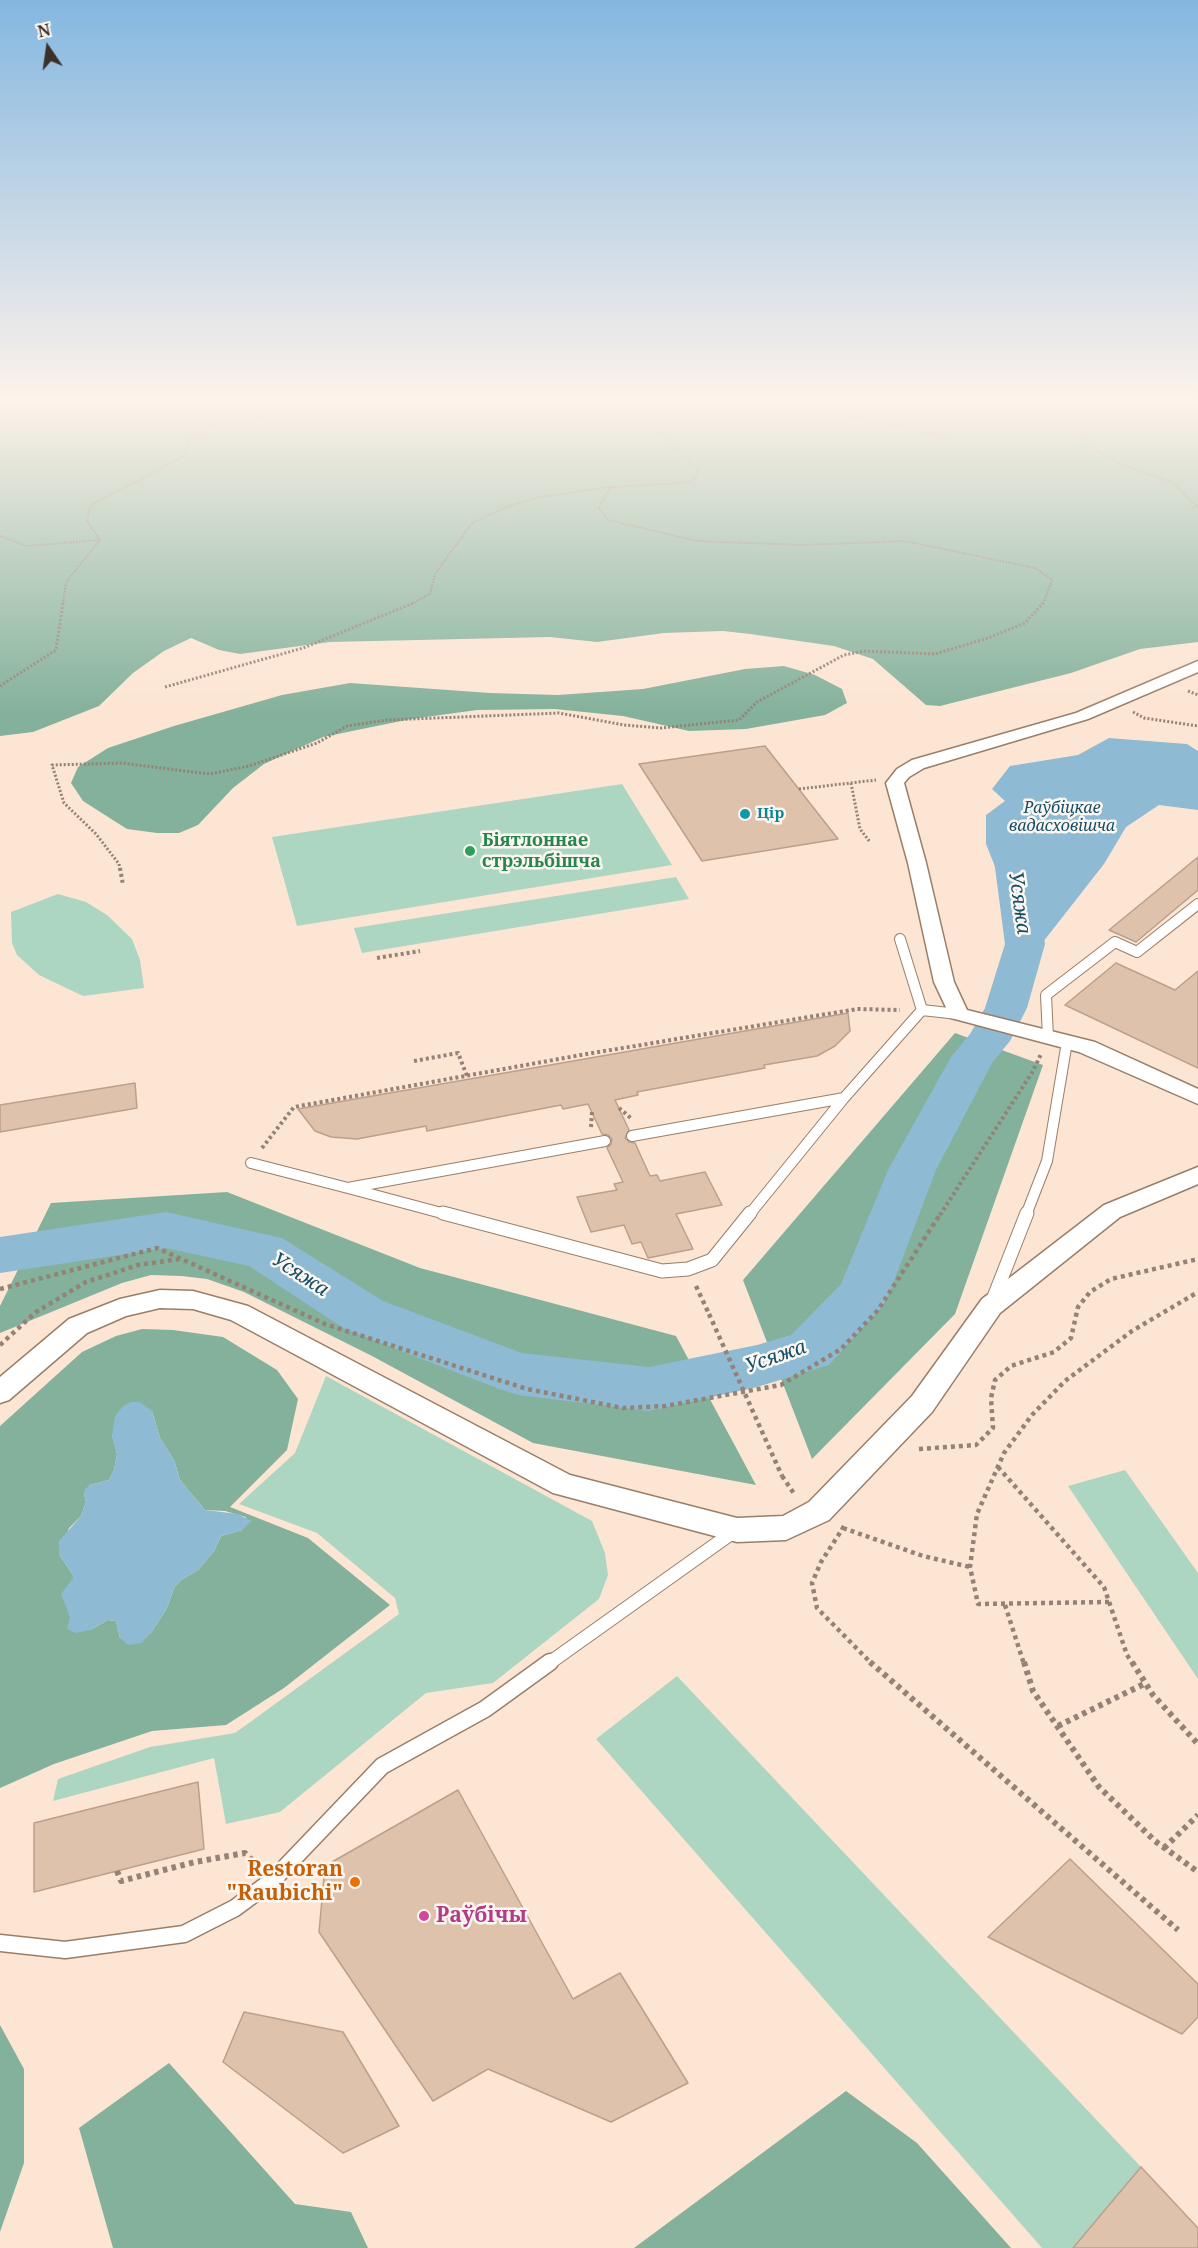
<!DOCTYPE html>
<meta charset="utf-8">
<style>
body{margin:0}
#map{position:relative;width:1198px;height:2248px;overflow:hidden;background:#fde5d3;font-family:"Noto Serif",serif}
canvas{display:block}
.north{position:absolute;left:18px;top:18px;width:60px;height:60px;-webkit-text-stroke:4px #fcf6f1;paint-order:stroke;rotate:347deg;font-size:16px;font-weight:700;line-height:24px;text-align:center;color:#3c3128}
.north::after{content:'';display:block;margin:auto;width:21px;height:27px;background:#3c3128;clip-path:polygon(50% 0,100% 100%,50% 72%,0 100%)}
</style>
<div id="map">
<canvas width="1198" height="2248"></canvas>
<div class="north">N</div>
</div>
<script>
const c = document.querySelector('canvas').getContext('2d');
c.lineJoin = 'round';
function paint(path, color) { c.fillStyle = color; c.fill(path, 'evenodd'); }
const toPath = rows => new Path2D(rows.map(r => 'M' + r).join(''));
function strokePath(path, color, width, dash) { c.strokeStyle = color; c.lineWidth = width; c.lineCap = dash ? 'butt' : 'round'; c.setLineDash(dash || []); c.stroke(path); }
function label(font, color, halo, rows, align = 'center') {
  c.font = font + ' "Noto Serif",serif'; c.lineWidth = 5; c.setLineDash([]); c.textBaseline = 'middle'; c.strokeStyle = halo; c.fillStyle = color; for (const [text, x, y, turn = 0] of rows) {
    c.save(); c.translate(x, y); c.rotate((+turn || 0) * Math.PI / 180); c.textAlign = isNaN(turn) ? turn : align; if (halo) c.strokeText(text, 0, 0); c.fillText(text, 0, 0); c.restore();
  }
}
const green = toPath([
 [622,784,672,865,297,926,272,837],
 [676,877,689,899,362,953,354,928],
 [58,894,86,902,107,915,132,939,140,960,144,988,83,996,39,975,17,955,12,943,11,912],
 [326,1376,592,1521,605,1553,608,1575,599,1599,493,1683,426,1693,280,1812,226,1824,214,1758,53,1801,58,1779,150,1747,235,1733,399,1614,395,1598,317,1533,239,1504,295,1453],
 [1125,1470,1198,1573,1198,1679,1068,1486],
 [677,1676,1141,2167,1073,2248,1042,2248,596,1739]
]);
const forest = toPath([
 [0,400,1198,400,1198,642,1140,649,1071,673,940,706,926,705,873,659,834,646,750,634,723,631,664,633,597,642,550,637,330,642,240,654,219,650,191,638,164,651,133,673,99,706,33,732,0,736],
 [784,666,815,675,842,689,847,703,825,715,746,729,689,731,623,716,555,709,477,710,411,719,323,737,264,764,233,788,198,825,179,833,157,833,127,829,83,801,71,783,78,767,108,748,174,726,282,695,350,683,490,693,558,695,643,689,745,669],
 [955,1033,1043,1065,955,1314,812,1459,743,1280],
 [227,1192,420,1268,676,1336,756,1485,533,1443,372,1356,244,1292,207,1279,182,1276,151,1275,122,1283,0,1333,0,1306,51,1203],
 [142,1329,173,1330,223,1337,277,1370,298,1399,287,1450,230,1507,308,1538,390,1605,284,1688,226,1725,152,1731,54,1764,0,1788,0,1426,82,1352,116,1336],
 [152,1411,160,1438,174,1460,180,1480,205,1510,225,1511,246,1517,242,1530,221,1536,214,1551,198,1570,181,1580,174,1588,167,1608,151,1633,120,1638,116,1621,108,1620,90,1630,70,1617,69,1611,74,1577,59,1554,69,1528,81,1516,86,1502,84,1494,90,1485,109,1480,114,1470,117,1454,112,1435],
 [0,2025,24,2069,24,2163,0,2232],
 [169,2063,295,2204,351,2212,368,2248,113,2248,79,2128],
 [846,2091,917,2143,1011,2248,634,2248]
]);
const water = toPath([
 [1109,738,1187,744,1198,751,1198,810,1159,805,1126,827,1104,864,1032,956,1023,923,1010,904,986,844,986,815,1005,801,992,789,1010,766,1078,755],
 [131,1402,140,1402,152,1411,160,1438,174,1460,180,1480,205,1510,238,1514,252,1521,242,1530,221,1536,214,1551,198,1570,181,1580,174,1588,167,1608,151,1633,141,1643,128,1645,120,1638,116,1621,108,1620,90,1630,76,1633,67,1629,70,1617,61,1594,74,1577,59,1554,59,1541,81,1516,86,1502,84,1494,85,1489,90,1485,109,1480,114,1470,117,1454,112,1436,115,1416,123,1406]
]);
const river = toPath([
 [1013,849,1026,852,1032,860,1045,944,1027,1008,1010,1041,992,1063,936,1170,889,1294,881,1308,829,1365,757,1387,649,1411,518,1395,499,1389,345,1329,249,1266,166,1248,0,1273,0,1237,166,1212,282,1238,383,1301,522,1353,649,1367,757,1345,791,1335,841,1284,888,1170,951,1057,970,1034,985,1008,1005,944,994,860,1000,852,1013,849]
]);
const building = toPath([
 [765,746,838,839,702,861,639,764,765,746],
 [1198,857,1198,890,1136,942,1109,930,1198,857],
 [1116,963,1175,990,1198,971,1198,1068,1065,1005,1116,963],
 [848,1013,850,1031,835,1046,817,1056,764,1065,765,1068,637,1092,638,1095,615,1100,629,1130,625,1138,629,1142,635,1143,650,1176,657,1175,660,1181,705,1172,722,1205,676,1214,693,1249,648,1258,641,1242,632,1244,624,1225,591,1232,577,1197,617,1190,614,1184,623,1182,607,1148,611,1144,612,1139,608,1135,602,1134,588,1104,563,1109,561,1105,427,1131,426,1126,357,1139,331,1137,315,1131,298,1109,848,1013],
 [135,1083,137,1108,0,1132,0,1105,135,1083],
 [198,1782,204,1849,34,1892,34,1823,198,1782],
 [458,1790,573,1999,620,1973,688,2083,611,2122,488,2069,433,2101,319,1932,325,1866,458,1790],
 [1070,1859,1198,1984,1198,2017,1182,2034,988,1937,1070,1859],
 [244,2012,343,2032,399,2126,343,2153,223,2062,244,2012],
 [1141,2167,1198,2228,1198,2248,1073,2248,1141,2167]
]);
const pathFar4 = toPath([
 [751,400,909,427,946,440],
 [1084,400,1098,417,1085,429,1088,444,1119,463,1173,483,1198,508],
 [814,411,816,400],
 [610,487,599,508,608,520,697,541,803,545,905,541,1035,568,1052,580,1043,604],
 [0,536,27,546,99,540],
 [63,604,66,582,100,540,87,521,91,505,183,457,191,439,213,425,269,416,341,410,392,400],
 [411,604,430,594,435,574,472,523,506,507,540,497,610,487,683,483,696,478,698,469,654,427,613,400]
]);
const pathFar3 = toPath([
 [0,686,56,650,63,603],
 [165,687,303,648,414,603],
 [1188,691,1198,695],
 [1133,712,1144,718,1198,726],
 [851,783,860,829,870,842],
 [799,789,876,780],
 [120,870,119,864,96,834,64,803,52,765,122,763,210,774,249,766,317,743,347,726,387,720,559,713,624,725,661,728,739,720,757,702,844,655,865,651,935,654,988,638,1025,623,1043,603]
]);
const pathFar2 = toPath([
 [120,868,123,885],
 [377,958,420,951],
 [414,1061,458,1053,467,1076],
 [619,1108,632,1119],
 [591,1127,592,1112],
 [262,1148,294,1107,581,1055,857,1009,900,1010],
 [940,1215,1033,1071,1041,1054]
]);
const pathFar1 = toPath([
 [696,1286,709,1314],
 [0,1289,157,1248,325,1324,527,1389,623,1408,665,1406,781,1385,841,1349,878,1310,941,1213],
 [0,1345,36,1312,86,1282,138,1265,179,1259],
 [919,1449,976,1445,993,1428,991,1398,995,1380,1011,1366,1054,1352,1071,1338,1078,1307,1090,1292,1111,1279,1198,1259],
 [998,1467,1104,1587,1127,1655,1133,1664],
 [782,1476,795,1495],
 [841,1527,843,1528,821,1562,812,1583,817,1608,872,1664],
 [843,1528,923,1556,970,1567],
 [1109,1602,978,1604,970,1567,977,1514,1004,1453,1032,1415,1065,1381,1132,1331,1198,1292],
 [1005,1605,1024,1664]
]);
const path = toPath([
 [870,1662,1178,1930],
 [1024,1662,1033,1691,1099,1787,1155,1841,1198,1872],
 [1132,1662,1153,1695,1198,1744],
 [1058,1726,1146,1683],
 [1164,1848,1198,1815],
 [117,1871,121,1881,195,1862,245,1853,259,1867]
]);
const laneFar2 = toPath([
 [900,939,922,1010,958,1014],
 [1048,1037,1046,995,1115,942,1137,952,1198,904],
 [632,1136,844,1098,922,1010],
 [251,1163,348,1188,605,1141],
 [348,1188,449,1215],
 [749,1215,844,1098],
 [1026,1215,1047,1161,1067,1042]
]);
const laneFar1 = toPath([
 [443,1213,662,1271,688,1269,712,1260,750,1213],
 [994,1297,1027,1213],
 [548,1664,736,1530]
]);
const lane = toPath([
 [0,1943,65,1950,184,1934,235,1908,273,1880,382,1766,485,1709,550,1662]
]);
const street = toPath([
 [1198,661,1198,672,1088,719,924,768,909,777,904,783,926,863,954,982,967,1010,1095,1042,1198,1089,1198,1104,1079,1052,951,1018,934,982,908,863,886,783,897,769,912,760,1076,713,1198,661],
 [1198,1167,1198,1184,1120,1217,1000,1313,932,1412,829,1520,786,1540,737,1542,553,1493,231,1320,193,1309,160,1308,126,1316,87,1333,9,1400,0,1403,0,1377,69,1319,120,1299,160,1290,193,1291,248,1306,570,1475,737,1518,783,1516,809,1502,912,1396,982,1299,1104,1205,1198,1167]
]);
const pathBridge = toPath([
 [709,1314,782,1476]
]);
const markers = [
 [745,814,6,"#0f9aa8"],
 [470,851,6,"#2e9e5b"],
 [355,1882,6,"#e8710a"],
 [424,1916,6,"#d1479c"]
];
const farCulturenames = [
 ["Цір",757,814]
];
const farWaternames = [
 ["Раўбіцкае",1062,808],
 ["вадасховішча",1062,826]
];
const leisureNames = [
 ["Біятлоннае",482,841],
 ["стрэльбішча",482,862]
];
const waterNames = [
 ["Усяжа",1019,903,82],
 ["Усяжа",300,1275,33],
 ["Усяжа",776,1357,-19]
];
const nearFoodnames = [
 ["Restoran",343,1870],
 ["\"Raubichi\"",343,1894]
];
const nearHotelnames = [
 ["Раўбічы",436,1916]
];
paint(green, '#add6c2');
paint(forest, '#83b19b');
paint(water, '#8ebbd3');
paint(river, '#8ebbd3');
paint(building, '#dfc2ac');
strokePath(building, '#bca08b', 1.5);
strokePath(laneFar2, '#997e6a', 12);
strokePath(laneFar1, '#997e6a', 15);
strokePath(lane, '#997e6a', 19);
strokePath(street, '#997e6a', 3);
strokePath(pathFar4, '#938275', 2, [1.5, 1.5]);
strokePath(pathFar3, '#938275', 3, [2, 2]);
strokePath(pathFar2, '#938275', 4, [3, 3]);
strokePath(pathFar1, '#938275', 4.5, [4, 4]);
strokePath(path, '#938275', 6, [4.5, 4.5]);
strokePath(laneFar2, '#fff', 10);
strokePath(laneFar1, '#fff', 13);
strokePath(lane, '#fff', 16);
paint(street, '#fff');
strokePath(pathBridge, '#938275', 4.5, [4, 4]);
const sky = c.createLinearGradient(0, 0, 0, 715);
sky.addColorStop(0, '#84b7e0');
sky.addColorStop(0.56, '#fef3eb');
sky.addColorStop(1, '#fef3eb00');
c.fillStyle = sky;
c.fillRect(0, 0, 1198, 715);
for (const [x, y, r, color] of markers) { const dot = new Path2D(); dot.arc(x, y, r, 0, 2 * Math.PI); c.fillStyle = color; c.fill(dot); strokePath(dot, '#fcf6f1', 2); }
label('bold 15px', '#0d838f', '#fcf6f1', farCulturenames, 'left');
label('italic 16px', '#174f69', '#fcf6f1', farWaternames);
label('bold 18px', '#27864d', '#fcf6f1', leisureNames, 'left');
label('italic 20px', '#174f69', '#fcf6f1', waterNames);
label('bold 21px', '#c56008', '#fcf6f1', nearFoodnames, 'right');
label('bold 21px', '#b23c85', '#fcf6f1', nearHotelnames, 'left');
</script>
